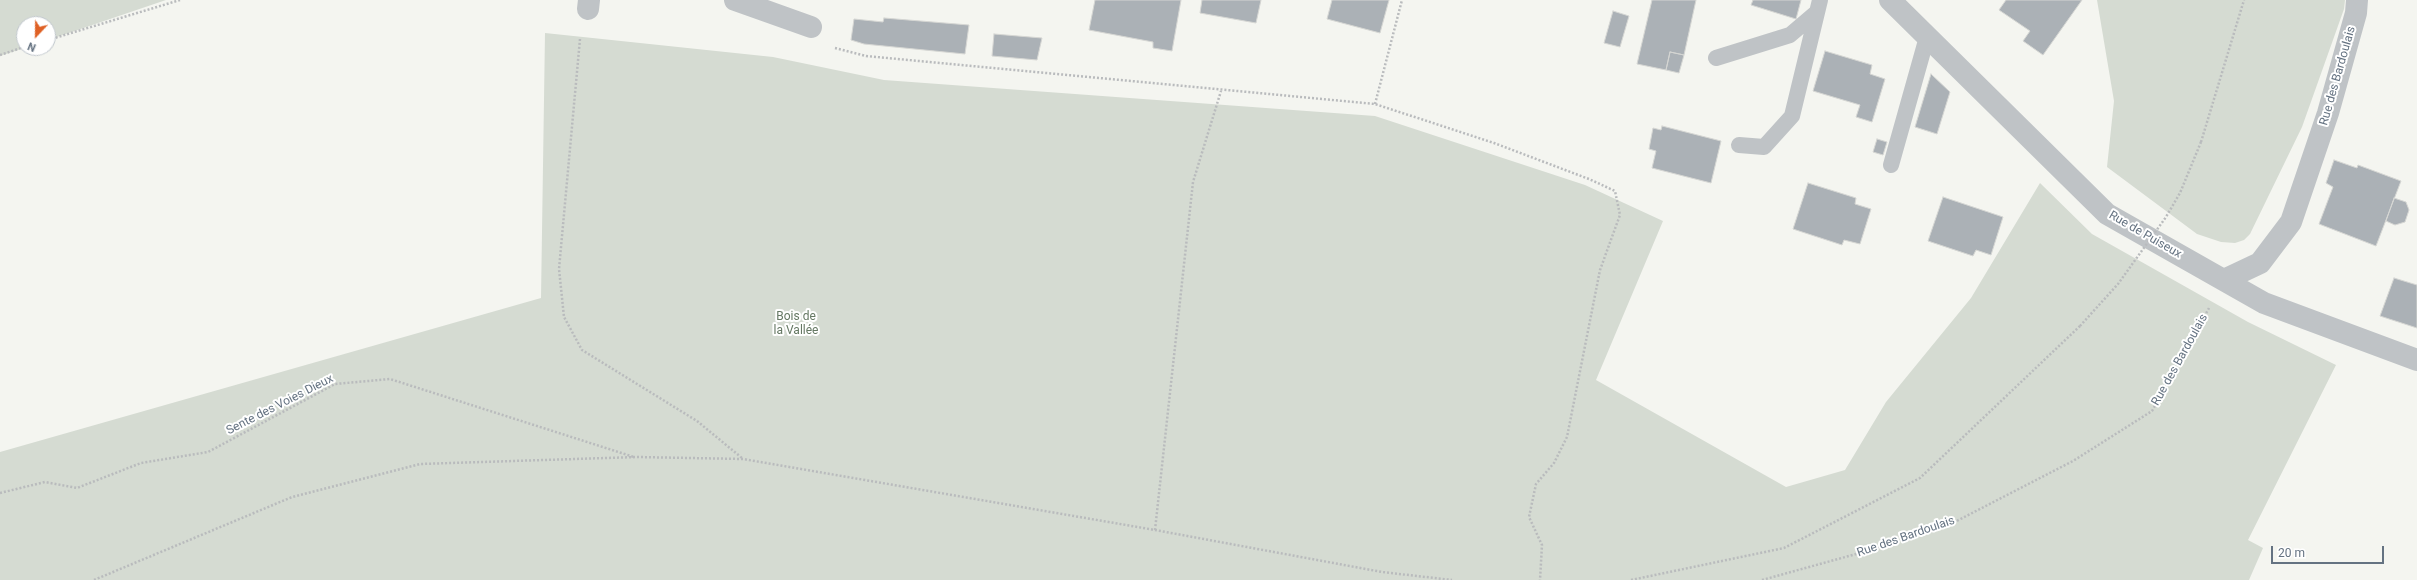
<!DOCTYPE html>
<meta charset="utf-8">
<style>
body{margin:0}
#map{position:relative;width:2417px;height:580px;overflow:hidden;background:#f4f5f0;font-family:Roboto,sans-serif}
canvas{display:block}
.north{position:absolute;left:16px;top:16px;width:40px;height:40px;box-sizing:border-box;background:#fff;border:1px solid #c1c7cd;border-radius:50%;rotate:202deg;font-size:11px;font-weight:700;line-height:16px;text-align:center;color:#647281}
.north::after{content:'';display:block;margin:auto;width:14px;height:18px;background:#df6125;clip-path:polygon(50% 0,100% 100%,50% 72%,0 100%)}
.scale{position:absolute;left:2271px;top:546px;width:113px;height:18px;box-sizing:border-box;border:2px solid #647281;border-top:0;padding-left:5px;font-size:12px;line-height:14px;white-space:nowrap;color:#647281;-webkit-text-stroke:3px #fff;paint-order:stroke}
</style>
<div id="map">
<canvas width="2417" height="580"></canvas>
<div class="north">N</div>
<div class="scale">20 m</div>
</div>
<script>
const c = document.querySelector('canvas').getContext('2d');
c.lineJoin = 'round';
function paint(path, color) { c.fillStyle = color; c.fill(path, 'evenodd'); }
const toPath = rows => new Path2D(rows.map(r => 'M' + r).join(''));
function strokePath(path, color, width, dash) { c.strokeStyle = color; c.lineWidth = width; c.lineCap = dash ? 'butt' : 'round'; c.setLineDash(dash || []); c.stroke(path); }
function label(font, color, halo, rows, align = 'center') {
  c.font = font + ' Roboto,sans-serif'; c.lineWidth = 4; c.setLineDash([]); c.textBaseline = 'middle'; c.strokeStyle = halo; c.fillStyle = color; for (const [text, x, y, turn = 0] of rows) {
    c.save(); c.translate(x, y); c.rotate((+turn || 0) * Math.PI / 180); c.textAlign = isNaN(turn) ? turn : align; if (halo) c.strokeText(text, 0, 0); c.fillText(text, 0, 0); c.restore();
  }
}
const green = toPath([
 [0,0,166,0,48,40,48,24,24,24,24,48,0,56],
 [2097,0,2345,0,2344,9,2302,127,2250,234,2244,240,2235,243,2221,242,2197,234,2107,167,2114,101],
 [545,33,773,57,884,80,1375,116,1585,185,1663,221,1596,380,1786,487,1845,470,1886,402,1971,298,2040,183,2092,234,2248,322,2336,365,2248,540,2263,548,2249,580,0,580,0,452,541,298]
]);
const building = toPath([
 [1095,0,1181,0,1172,51,1153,48,1153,42,1089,30,1095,0],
 [1202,0,1261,0,1256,23,1200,13,1202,0],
 [1332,0,1389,0,1380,33,1327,19,1332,0],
 [1652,0,1696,0,1684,55,1670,52,1666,70,1637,64,1652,0],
 [1753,0,1801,0,1796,19,1751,5,1753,0],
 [2006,0,2082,0,2043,55,2023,41,2030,31,1999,10,2006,0],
 [1613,11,1629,16,1620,47,1604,43,1613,11],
 [884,18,969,25,965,54,864,44,851,40,854,19,883,22,884,18],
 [994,34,1042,38,1037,60,992,56,994,34],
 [1825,51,1872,65,1870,74,1885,79,1872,122,1856,117,1860,105,1813,91,1825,51],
 [1670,52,1684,55,1679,73,1666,70,1670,52],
 [1931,74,1950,92,1937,134,1915,127,1931,74],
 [1662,126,1721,141,1711,183,1652,168,1656,151,1649,149,1653,128,1661,130,1662,126],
 [1877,139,1887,142,1883,155,1873,152,1877,139],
 [2334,160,2357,168,2358,165,2401,181,2376,246,2319,224,2333,187,2326,183,2334,160],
 [1808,183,1856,198,1855,204,1871,209,1860,244,1844,240,1842,245,1793,229,1808,183],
 [1943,197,2003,217,1991,255,1976,250,1973,256,1928,241,1943,197],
 [2394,198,2406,202,2409,210,2405,222,2395,225,2386,221,2394,198],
 [2394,278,2417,285,2417,328,2380,316,2394,278]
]);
const path = toPath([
 [580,39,559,269,564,317,582,350,697,421,742,458],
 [48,40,180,0],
 [835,48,866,56,1375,104,1494,143,1589,179,1615,191,1620,215,1600,270,1567,437,1554,463,1536,484,1529,517,1542,545,1540,580],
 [0,55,24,47],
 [1375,104,1402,0],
 [2201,142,2244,0],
 [0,493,45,482,77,488,141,463,208,452,335,384,390,379,634,457],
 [1155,530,1193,182,1221,91],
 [94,580,292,497,420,464,637,457,743,459,1155,530,1382,572,1452,580],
 [1631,580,1784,548,1920,478,2080,326],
 [1762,580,1885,546,1945,527,2073,461,2152,411,2209,308]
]);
const service = toPath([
 [1716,58,1790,35,1817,12],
 [1739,145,1764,147,1792,116,1820,0],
 [1891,165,1927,37]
]);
const minor = toPath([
 [735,0,811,27],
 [1890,0,2107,214,2264,303,2417,360],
 [588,9,589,0],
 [2224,280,2260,263,2291,222,2328,113,2356,13,2357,0]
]);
const pathBridge = toPath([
 [2080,326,2118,284,2166,217,2180,193,2201,142]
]);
const streetNames = [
 ["Rue des Bardoulais",2338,76,-74],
 ["Rue de Puiseux",2145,235,30],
 ["Rue des Bardoulais",2180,360,-61],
 ["Sente des Voies Dieux",280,405,-27],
 ["Rue des Bardoulais",1906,537,-19]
];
const parkNames = [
 ["Bois de",796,317],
 ["la Vallée",796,331]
];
paint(green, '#d5dbd2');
paint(building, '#abb1b6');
strokePath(building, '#d5d6d3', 1);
strokePath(path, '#b9bbbd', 2.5, [2, 2]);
strokePath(service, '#bfc3c6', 16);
strokePath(minor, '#bfc3c6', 22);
strokePath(pathBridge, '#b9bbbd', 2.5, [2, 2]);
label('12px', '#647281', '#fff', streetNames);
label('12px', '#657863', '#fff', parkNames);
</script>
